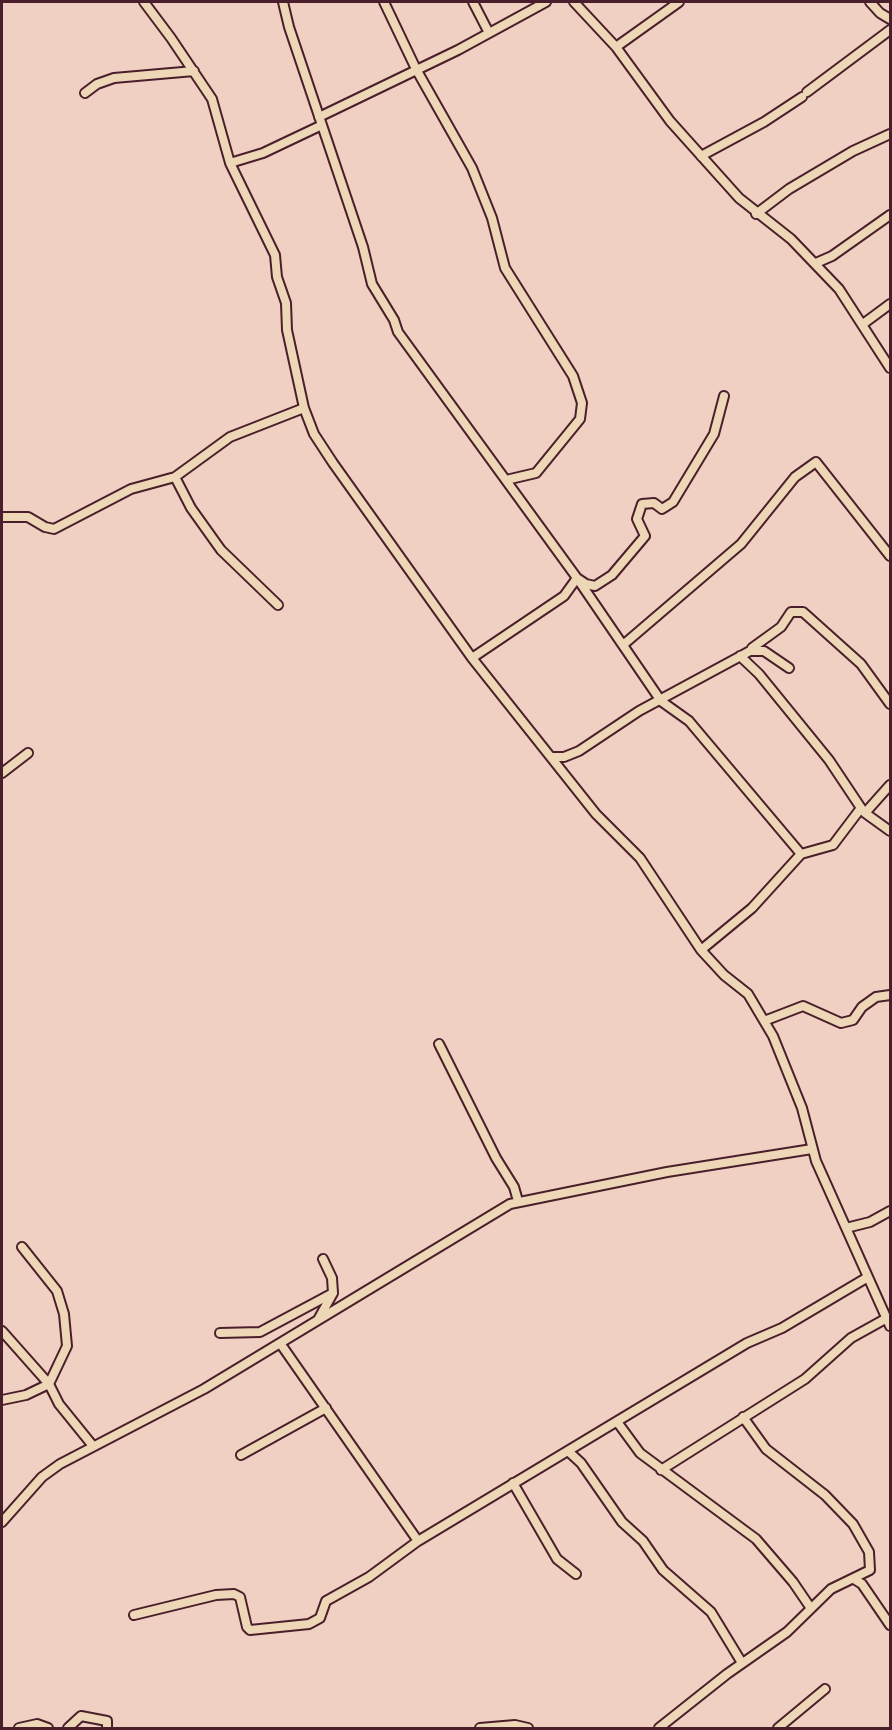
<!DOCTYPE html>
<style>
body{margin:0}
#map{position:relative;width:892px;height:1730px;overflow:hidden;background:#f0d0c2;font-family:"Patrick Hand",sans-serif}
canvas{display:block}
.frame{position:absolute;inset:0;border:3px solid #4a1f2b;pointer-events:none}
</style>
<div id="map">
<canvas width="892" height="1730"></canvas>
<div class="frame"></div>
</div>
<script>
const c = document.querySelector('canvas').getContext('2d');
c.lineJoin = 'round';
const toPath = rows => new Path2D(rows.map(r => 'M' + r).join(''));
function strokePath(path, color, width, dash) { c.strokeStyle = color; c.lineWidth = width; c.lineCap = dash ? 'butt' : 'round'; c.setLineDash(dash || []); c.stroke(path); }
const street = toPath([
 [283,2,289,27,363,247,372,284,394,320,398,332,577,578,661,701,689,721,801,854,752,908,701,950],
 [384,2,416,69,472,168,492,218,505,268,573,376,582,403,580,419,536,473,506,480],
 [473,2,489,33],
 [574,2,616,47,670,121,739,198,791,239,839,289,890,368],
 [870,2,880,13,890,19],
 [616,47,679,2],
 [807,92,890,30],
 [85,93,97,84,114,78,194,71],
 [319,117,458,50,546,2],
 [701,156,764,122,802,97],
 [230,163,263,153,322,125],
 [756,214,789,189,853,151,890,134],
 [816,263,832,256,890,215],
 [863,324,890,304],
 [304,408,314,434,333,463,472,658,596,814,640,858,701,950,724,975,748,994,773,1036,802,1108,816,1161,890,1326],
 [175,477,191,508,221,550,278,605],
 [2,517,28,517,45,527,54,529,131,489,175,477,230,437,304,408,287,330,286,303,277,277,275,255,230,163,212,99,171,38,144,2],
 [623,645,741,544,795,477,816,462,890,556],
 [752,648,781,627,791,612,803,612,861,664,890,704],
 [740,656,759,674,829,760,861,808,833,845,801,854],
 [472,658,564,596,577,578,586,584,595,586,612,575,645,536,637,519,642,504,654,503,662,509,673,502,714,434,724,396],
 [551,757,564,757,579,751,639,711,750,651,764,651,789,668],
 [2,773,28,753],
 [861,808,865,813,890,785],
 [865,813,890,831],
 [764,1021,803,1006,841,1023,853,1020,862,1007,876,997,890,995],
 [439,1044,496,1158,514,1187,518,1201],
 [846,1228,870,1222,890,1211],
 [22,1247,57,1291,64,1314,67,1346,49,1384,59,1404,93,1446],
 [319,1318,333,1293,332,1278,323,1259],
 [2,1331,49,1384,26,1395,2,1400],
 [220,1333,260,1332,333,1293],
 [280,1343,418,1541,747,1343,782,1328,868,1277],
 [618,1423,640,1453,756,1539,793,1582,810,1607],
 [569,1452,581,1463,622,1522,643,1541,663,1570,711,1612,742,1663],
 [241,1455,326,1408],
 [661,1470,805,1379,851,1338,887,1318],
 [513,1483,557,1559,576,1574],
 [2,1522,42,1477,60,1464,204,1389,510,1204,667,1172,812,1149],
 [854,1579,862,1584,890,1625],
 [134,1615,216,1595,234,1594,240,1597,247,1627,250,1630,309,1624,320,1618,326,1601,369,1577,418,1541],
 [19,1728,37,1724,48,1728],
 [68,1728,81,1716,107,1721,107,1728],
 [480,1728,515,1725,528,1728],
 [659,1728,727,1674,787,1632,831,1589,870,1570,869,1552,853,1524,825,1495,766,1449,743,1417],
 [778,1728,825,1689]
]);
strokePath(street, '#4a1f2b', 12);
strokePath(street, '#eed7b7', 8);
</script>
